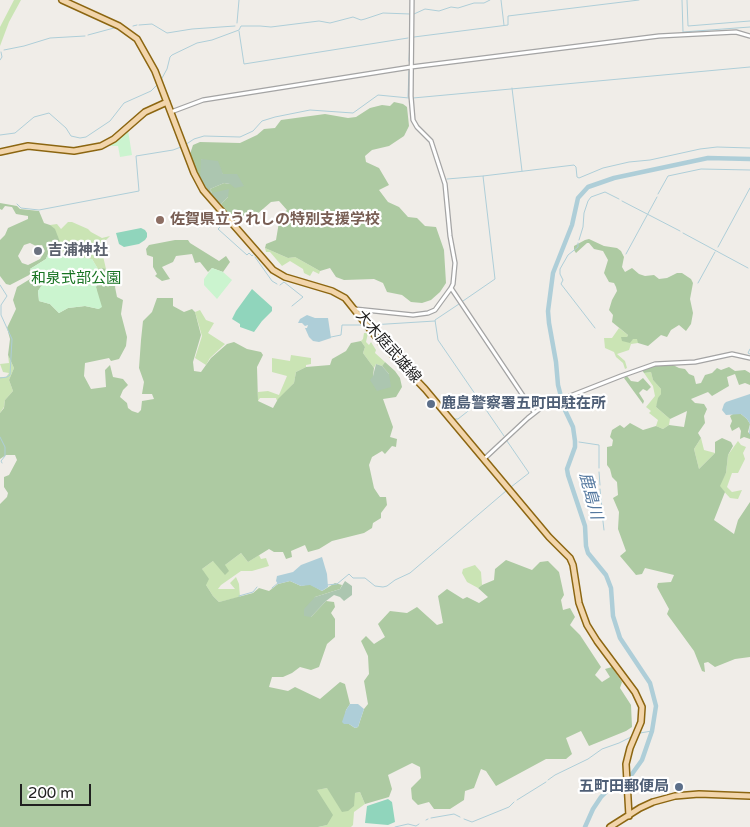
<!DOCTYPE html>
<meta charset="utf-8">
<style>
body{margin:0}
#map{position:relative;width:750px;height:827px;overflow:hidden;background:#f0ede8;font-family:"Varela Round",sans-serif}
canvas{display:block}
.scale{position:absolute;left:20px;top:784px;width:71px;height:22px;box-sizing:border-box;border:2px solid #202020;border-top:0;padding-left:6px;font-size:15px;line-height:18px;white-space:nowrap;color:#202020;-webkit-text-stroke:4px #fff;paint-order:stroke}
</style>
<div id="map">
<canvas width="750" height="827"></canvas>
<div class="scale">200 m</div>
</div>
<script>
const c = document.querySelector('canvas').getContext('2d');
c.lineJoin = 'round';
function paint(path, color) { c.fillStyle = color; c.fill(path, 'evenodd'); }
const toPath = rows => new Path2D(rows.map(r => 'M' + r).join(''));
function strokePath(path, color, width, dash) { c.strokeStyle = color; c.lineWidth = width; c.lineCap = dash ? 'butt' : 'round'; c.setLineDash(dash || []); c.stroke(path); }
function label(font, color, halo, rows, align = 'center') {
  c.font = font + ' "Varela Round","Noto Sans JP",sans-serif'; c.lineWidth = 4.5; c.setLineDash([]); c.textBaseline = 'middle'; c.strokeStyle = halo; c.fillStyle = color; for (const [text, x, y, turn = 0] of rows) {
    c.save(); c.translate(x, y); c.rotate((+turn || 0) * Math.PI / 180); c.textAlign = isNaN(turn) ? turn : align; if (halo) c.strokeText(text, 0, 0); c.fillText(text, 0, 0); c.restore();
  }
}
const grass = toPath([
 [14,0,21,0,9,22,0,46,0,27],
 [68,222,72,222,88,229,91,232,102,238,110,236,99,247,99,253,103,256,106,269,98,269,92,259,58,255,53,253,54,247,50,225,57,224,61,229],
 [265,248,288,258,295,257,320,271,319,274,313,271,310,276,304,273,303,269,290,261,282,266,270,252,266,252],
 [200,310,206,320,214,323,208,333,225,344,210,358,206,365,195,358,202,336,195,312],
 [619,328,628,335,627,337,638,339,638,343,631,344,629,350,617,354,625,361,627,368,625,369,623,363,616,357,614,352,605,348,604,338,612,338],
 [364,333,368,333,366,342,369,345,371,342,376,350,375,353,385,362,382,366,376,364,374,368,363,353,365,347,361,341,363,339],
 [8,355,14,368,9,380,13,391,5,400,4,407,0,413,0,377,6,377,9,373,3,372,0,364,9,363],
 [291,355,311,358,311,364,306,365,306,367,296,372,294,383,277,401,276,398,260,398,258,401,258,392,268,391,279,395,287,376,272,372,272,358,290,361],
 [651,372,653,380,661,389,661,394,656,407,670,419,669,425,663,429,656,426,658,420,649,413,651,411,646,407,655,396,653,386,644,373],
 [701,438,704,450,715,453,699,469,694,449],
 [738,441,741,445,746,447,743,453,745,459,738,473,732,473,727,487,732,492,742,490,738,499,730,498,719,486,726,473,728,455],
 [241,553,248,562,259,555,261,559,266,558,269,566,252,571,241,571,221,585,218,589,235,589,230,583,236,577,239,584,240,597,219,602,213,596,206,585,202,569,213,561,225,565],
 [475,565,481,572,482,585,478,588,467,582,462,573,463,569],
 [327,788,355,793,360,792,365,804,354,812,353,825,351,827,318,827,327,825,316,790]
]);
const forest = toPath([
 [394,102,403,104,407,107,409,126,404,136,389,146,372,150,365,156,366,162,379,168,389,185,379,190,388,202,399,207,408,217,417,218,425,226,436,227,444,250,446,283,440,292,431,300,422,303,411,302,402,295,387,292,383,283,374,279,344,280,336,277,330,268,320,271,295,257,288,258,265,248,266,244,276,240,280,216,287,210,279,201,271,202,256,215,236,217,227,213,221,204,228,197,212,193,210,189,224,183,230,184,223,174,201,159,201,178,196,172,190,154,193,145,200,142,240,143,257,135,264,129,275,128,281,120,325,114,348,118,356,117,370,108,382,105,390,106],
 [0,203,17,206,20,209,39,211,44,223,50,225,55,229,60,242,54,247,53,253,48,254,46,259,30,269,33,273,10,285,6,284,0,276,0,240,5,235,8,228,28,219,28,216,16,214,12,207,5,206,2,210,0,209],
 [30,243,36,246,42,245,45,251,40,259,28,265,22,263,18,256,24,245],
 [589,239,604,246,617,248,621,251,624,257,622,267,625,272,632,268,639,274,645,276,654,275,659,279,667,278,677,273,682,273,691,279,693,283,690,299,693,313,691,324,686,331,679,325,671,330,667,337,661,335,648,346,638,343,637,339,633,339,630,343,622,341,621,337,627,337,628,335,612,322,613,315,609,310,612,300,617,291,616,287,614,283,609,282,604,273,608,260,603,251,594,249,589,243,587,243,576,253,574,250,574,246,585,240],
 [175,240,188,240,190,243,219,261,226,256,230,262,223,272,212,268,208,272,200,262,195,263,192,254,176,256,173,262,162,267,170,279,162,281,155,276,157,274,153,267,153,257,147,255,146,249,149,245],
 [102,268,109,270,117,279,115,287,117,297,123,300,121,314,127,337,126,346,119,359,111,361,109,358,85,363,84,376,91,389,106,387,105,370,110,365,113,377,123,379,128,385,123,390,120,397,127,403,128,408,132,411,138,413,141,410,142,401,154,399,152,394,142,394,144,382,139,368,141,340,143,321,152,312,157,298,173,298,173,306,184,312,192,309,195,312,201,335,193,362,194,371,201,372,211,358,227,344,234,342,247,349,261,352,263,355,257,367,258,401,273,408,278,399,294,383,296,372,306,367,330,365,332,359,346,351,351,343,361,341,365,347,363,353,374,368,373,376,389,374,382,366,385,362,395,371,400,378,402,387,396,397,383,399,393,427,390,437,397,439,396,447,392,446,385,454,382,451,372,457,369,465,374,488,380,497,386,497,387,505,381,513,381,518,373,523,372,528,364,533,332,541,319,549,308,552,305,545,291,551,292,557,286,559,283,552,274,552,269,549,248,562,241,553,225,565,229,571,225,575,213,561,202,569,209,579,206,585,213,596,219,602,253,593,259,588,269,591,278,584,290,581,301,586,310,584,322,591,335,583,342,585,340,589,315,597,311,617,326,601,334,602,335,607,331,613,335,619,335,637,327,644,319,667,311,670,300,667,292,673,283,677,272,677,269,687,288,691,295,687,320,699,340,682,345,684,350,704,346,710,344,724,349,724,355,728,358,727,364,709,368,704,364,681,369,674,368,656,361,641,366,636,374,644,385,637,378,624,390,611,407,613,417,607,437,625,443,623,438,596,447,589,463,599,467,597,479,603,488,597,478,588,482,585,494,580,495,569,506,560,532,570,540,562,548,561,559,572,564,595,561,600,563,610,570,608,575,617,570,625,580,635,601,667,595,675,602,682,610,677,605,669,612,667,622,682,620,688,631,705,632,727,626,731,589,746,581,731,566,738,572,754,566,759,546,759,496,786,486,771,481,769,474,788,465,791,464,800,450,809,434,809,429,802,418,805,412,799,411,788,421,778,420,767,412,763,388,775,392,789,389,797,365,804,360,792,355,793,354,806,348,811,342,812,327,788,317,790,333,815,327,825,318,827,0,827,0,504,7,497,8,493,4,487,4,477,9,475,17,460,15,455,6,455,0,459,0,413,4,408,5,400,13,391,9,380,14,368,8,355,10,339,7,328,16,309,13,300,17,287,45,270,53,272,56,275,53,283,42,285,38,291,39,301,50,304,59,313,68,308,85,306,99,309,96,287,99,280,98,269],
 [659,364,673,365,679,368,685,369,689,374,694,376,696,384,701,383,705,375,712,373,717,368,721,370,729,367,735,371,745,370,750,373,750,385,745,383,739,385,735,374,727,377,729,386,712,396,708,392,691,399,695,403,704,404,707,409,704,416,705,423,698,433,701,438,694,449,699,469,715,453,715,442,722,438,731,442,733,446,728,455,726,473,720,486,725,492,714,520,734,534,738,520,750,502,750,657,735,659,715,667,708,662,704,663,705,672,702,671,694,651,667,614,669,609,657,587,658,583,671,582,674,575,645,568,642,574,636,575,620,556,626,551,618,529,619,512,613,498,618,495,617,482,612,477,610,469,607,465,607,447,612,446,613,440,610,437,612,430,620,425,624,428,630,423,643,430,656,426,663,429,669,425,684,427,687,411,670,419,656,407,658,398,661,394,661,389,653,380,651,372,644,373,642,370],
 [627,376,631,381,638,382,643,378,651,387,647,391,643,389,639,393,644,401,643,404,624,378],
 [733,414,741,414,747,419,750,424,748,432,750,434,750,439,744,437,740,439,741,431,739,427,732,431,730,426,732,421,730,416]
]);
const cemetery = toPath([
 [201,159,218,161,223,174,237,174,244,186,235,188,230,184,224,183,210,189,212,193,229,189,228,197,221,204,218,203,200,180],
 [376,364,382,366,389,374,391,387,377,391,370,380,373,376],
 [345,581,352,586,352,595,344,601,340,597,334,595,326,601,311,617,304,616,304,609,315,597,340,589]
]);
const park = toPath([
 [128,130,132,155,120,157,118,146,105,146],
 [53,253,58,255,92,259,98,269,99,280,96,287,102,307,99,309,85,306,68,308,59,313,50,304,39,301,38,291,42,285,53,282,56,275,52,272,45,270,33,273,30,269,46,259,48,254],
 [212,268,223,272,232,280,217,299,204,285,204,279]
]);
const pitch = toPath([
 [141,228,145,230,147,233,147,237,145,240,139,244,124,247,119,244,116,233],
 [252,289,272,307,272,311,262,321,254,332,240,327,240,324,232,319,236,311],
 [388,799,392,802,395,822,388,825,365,823,367,806]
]);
const water = toPath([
 [307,315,315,318,328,318,331,338,319,342,313,341,309,337,305,328,307,328,308,325,305,326,302,323,298,323,300,319],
 [750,394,750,434,749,434,750,424,747,419,741,414,726,415,722,410,724,404,726,402],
 [322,557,327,574,328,587,322,591,310,585,301,586,290,581,278,584,276,581,277,576,293,572,301,565],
 [350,704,358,704,364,709,358,727,355,728,349,724,344,724,342,722,346,710]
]);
const stream = toPath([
 [501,0,504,25],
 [682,0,683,32,750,27],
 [687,0,688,26,750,21],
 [414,14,425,9,439,11,451,7,458,8,474,3,484,3,490,0],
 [237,23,239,0],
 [139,25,152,24,167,33,192,29,235,26],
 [133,26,137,25],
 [239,31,244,64,408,38],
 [88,35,114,28],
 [414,37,508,25,508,16,639,0],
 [4,50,24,46,50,38,85,36],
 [0,60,2,57,1,52],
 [409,61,410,38],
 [161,80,167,69,170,57,172,55,197,43,212,40,239,30,241,26,260,26,271,27,319,21,330,23,353,17,361,20,365,19,383,13,410,14],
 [512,88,522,171],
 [408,97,409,71],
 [413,98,750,67],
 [0,135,15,133,34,117,49,113,66,128,71,136,80,138,86,137,110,121,124,103,151,91,157,85],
 [185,145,194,139,204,136,240,137,253,131,262,121,275,117,310,110,353,113,378,95,409,98],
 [184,153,195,182],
 [447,179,483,176],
 [198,187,217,211],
 [658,194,668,176,701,169,750,170],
 [622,201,680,231],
 [17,204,21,208,39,210,139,191,136,156,173,150,181,147],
 [220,214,226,221,218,229,247,255,249,253,252,256,253,255],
 [683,233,748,268],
 [579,240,583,227,584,213,588,201,591,197,605,192,619,199],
 [578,243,578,247,568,255,560,269,560,274,563,280,561,284,595,328],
 [718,247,750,188],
 [626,254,657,197],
 [255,257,272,281,277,284],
 [698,283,715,252],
 [0,285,7,296,1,305,1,315,12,339,10,375,7,377,0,378],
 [280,285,284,282,303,297,292,306],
 [463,301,495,279,483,176,574,165,576,167,577,177,579,178,603,168,629,162,650,160,700,149,717,147,750,148],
 [459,304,435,320,438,340,504,436],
 [371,325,435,321],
 [331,337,341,335,342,325,362,325],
 [750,349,748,353,750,354],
 [454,419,458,419,477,404],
 [0,437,5,447,5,456,1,461,2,463],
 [507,441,529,473,511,487],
 [575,441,576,442],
 [579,442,599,445,599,468],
 [599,472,600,485],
 [600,489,602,509],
 [602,513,604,530],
 [327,585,337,584,349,574,353,578,365,578,375,586,383,587,387,586,395,580,410,573,506,491],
 [272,588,278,583],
 [239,596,253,592,257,587],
 [640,733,652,731],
 [548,780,555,775,588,759,602,749,619,743,631,737],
 [517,800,546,782],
 [431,818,454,814,460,817],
 [464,819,472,822,509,807,514,802],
 [426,820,428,819],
 [395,827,408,824,416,826,419,824]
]);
const river = toPath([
 [585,827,593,809,601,797,609,789,632,774,642,760,652,731,656,706,650,683,620,638,613,616,611,588,606,575,588,553,586,546,585,526,568,475,567,469,575,447,575,441,573,427,564,408,558,385,556,362,549,323,548,311,553,273,572,225,578,198,588,187,614,178,708,158,750,159]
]);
const minor = toPath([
 [171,112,203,100,411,67,659,36,736,32,750,36],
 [451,288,534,412],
 [355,309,413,315,428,313,435,310,451,288,453,284,455,263,450,236,445,184,431,141,417,127,413,120,411,96,412,0],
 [484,459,528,418,542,407,621,376,655,364,695,362,732,354,750,358]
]);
const major = toPath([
 [62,0,119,26,137,39,155,71,194,173,203,190,273,270,285,277,332,291,345,298,381,343,425,389,549,537,570,558,573,565,579,603,587,625,597,641,635,692,642,707,641,722,630,748,626,764,629,816],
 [0,152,28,146,74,151,101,146,114,139,145,112,167,102],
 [610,827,640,808,653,802,675,796,699,794,750,796]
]);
const markers = [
 [160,220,5,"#8d6e63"],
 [38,251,5,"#6b7280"],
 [431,404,5,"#5c6f8a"],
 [679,787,5,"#5c6f8a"]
];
const educationNames = [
 ["佐賀県立うれしの特別支援学校",170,220]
];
const worshipNames = [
 ["吉浦神社",48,251]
];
const parkNames = [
 ["和泉式部公園",76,279]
];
const streetNames = [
 ["大木庭武雄線",388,347,49]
];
const serviceNames = [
 ["鹿島警察署五町田駐在所",441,404],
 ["五町田郵便局",669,787,"right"]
];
const waterNames = [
 ["鹿島川",590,496,75]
];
paint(grass, '#cae4b4');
paint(forest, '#adcaa2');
paint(cemetery, '#acc6b0');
paint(park, '#cbf4cf');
paint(pitch, '#90d5bc');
paint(water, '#aeced8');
strokePath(stream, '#aeced8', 1);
strokePath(river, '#aeced8', 4.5);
strokePath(minor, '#a4a4a4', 5.5);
strokePath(major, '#8c6611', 8);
strokePath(minor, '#fff', 3);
strokePath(major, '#f2d5ab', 5);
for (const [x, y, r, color] of markers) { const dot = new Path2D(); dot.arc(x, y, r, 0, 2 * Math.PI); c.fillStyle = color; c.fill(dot); strokePath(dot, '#fff', 2); }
label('bold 15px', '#785e54', '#fff', educationNames, 'left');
label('bold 15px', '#5b616d', '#fff', worshipNames, 'left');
label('15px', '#197423', '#fff', parkNames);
label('15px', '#202020', '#fff', streetNames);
label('bold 15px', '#4e5e75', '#fff', serviceNames, 'left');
label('italic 16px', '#54789f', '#fff', waterNames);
</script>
